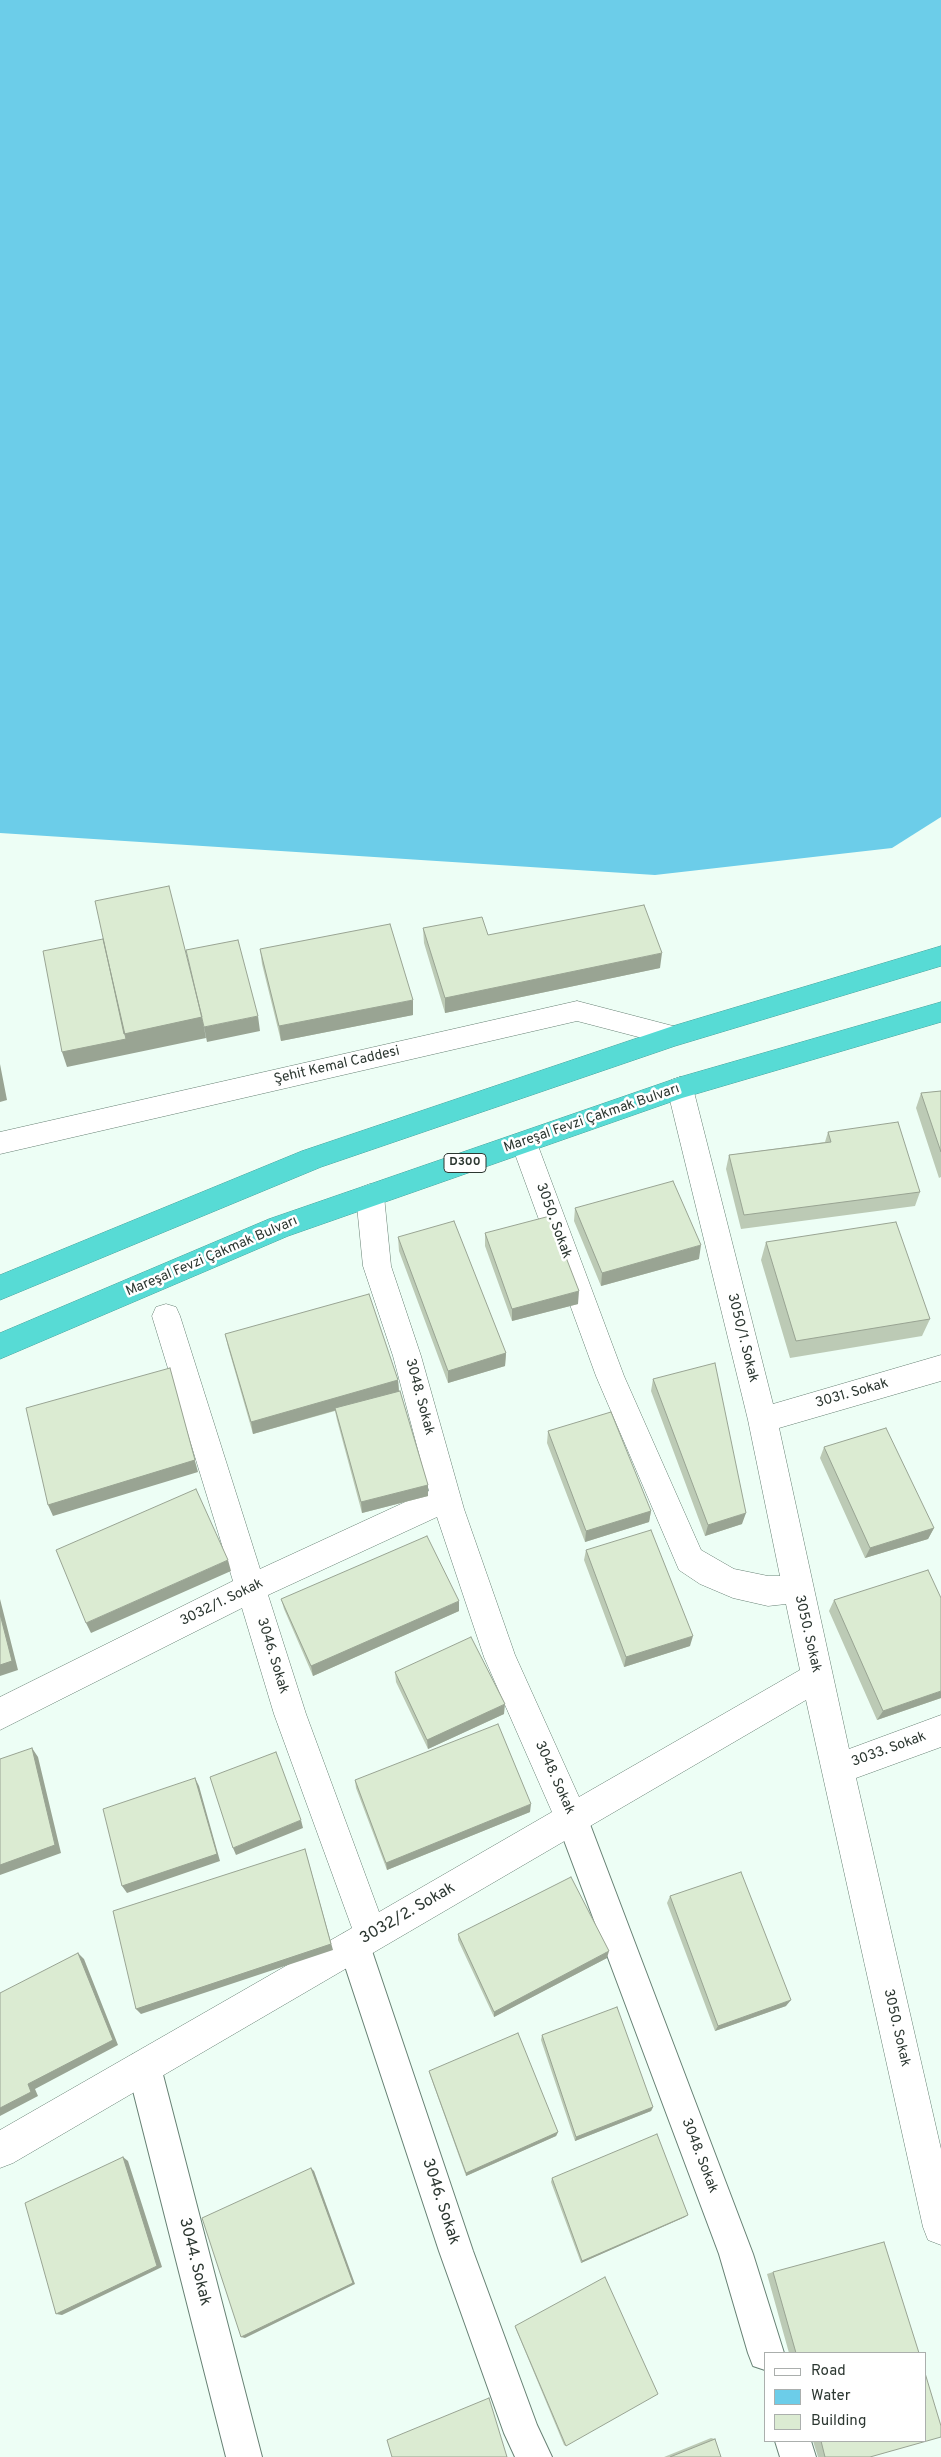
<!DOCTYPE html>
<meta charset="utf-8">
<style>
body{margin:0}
#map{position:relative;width:941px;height:2457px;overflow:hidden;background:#edfef5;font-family:Overpass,sans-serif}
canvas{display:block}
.legend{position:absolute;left:764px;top:2352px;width:162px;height:90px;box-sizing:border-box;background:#fff;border:1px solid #abafad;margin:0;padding:6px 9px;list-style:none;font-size:15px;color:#2c3731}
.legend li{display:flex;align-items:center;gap:10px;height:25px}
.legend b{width:25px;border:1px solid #abafad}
</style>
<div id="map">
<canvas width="941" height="2457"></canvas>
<ul class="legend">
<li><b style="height:6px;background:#fff"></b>Road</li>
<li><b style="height:14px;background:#6ccde9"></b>Water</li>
<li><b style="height:14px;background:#dbebd2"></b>Building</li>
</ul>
</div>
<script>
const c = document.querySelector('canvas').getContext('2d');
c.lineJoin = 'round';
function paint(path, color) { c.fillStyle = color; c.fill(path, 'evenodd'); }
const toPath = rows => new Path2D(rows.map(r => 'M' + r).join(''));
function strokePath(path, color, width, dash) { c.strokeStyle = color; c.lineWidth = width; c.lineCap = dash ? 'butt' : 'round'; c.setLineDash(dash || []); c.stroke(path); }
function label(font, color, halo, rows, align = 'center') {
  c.font = font + ' Overpass,sans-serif'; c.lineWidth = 5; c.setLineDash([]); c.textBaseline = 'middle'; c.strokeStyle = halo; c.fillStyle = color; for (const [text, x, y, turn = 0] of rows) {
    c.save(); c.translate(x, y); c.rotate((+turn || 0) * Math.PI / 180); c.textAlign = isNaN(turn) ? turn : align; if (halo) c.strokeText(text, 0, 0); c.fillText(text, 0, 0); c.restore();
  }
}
const water = toPath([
 [0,0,941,0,941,817,892,848,655,875,0,833]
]);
const lane = toPath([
 [572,1803,583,1808,588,1819,753,2254,784,2353,765,2353,765,2370,753,2366,748,2353,719,2254,556,1819,561,1808,572,1803],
 [354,1929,365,1934,370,1945,473,2251,537,2425,552,2457,515,2457,504,2433,439,2251,338,1945,343,1934,354,1929],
 [144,2050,156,2055,161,2067,262,2457,226,2457,127,2067,132,2055,144,2050],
 [775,2441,811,2441,816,2457,780,2457,775,2441]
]);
const street = toPath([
 [577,1001,673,1026,682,1029,686,1036,682,1043,673,1046,577,1021,0,1154,0,1132,577,1001],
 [680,1077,689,1080,693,1088,773,1404,941,1355,941,1381,779,1428,849,1749,941,1715,941,1747,856,1778,941,2149,941,2245,928,2240,923,2227,806,1700,13,2163,0,2168,0,2130,352,1928,274,1714,242,1608,0,1730,0,1697,233,1581,152,1316,156,1307,166,1304,176,1307,180,1316,260,1569,429,1491,393,1356,363,1266,356,1196,360,1188,370,1184,380,1188,384,1196,391,1266,421,1356,464,1509,515,1655,579,1797,800,1670,786,1604,768,1606,733,1598,700,1584,679,1570,596,1376,511,1143,515,1135,524,1132,533,1135,537,1143,624,1376,701,1550,734,1569,768,1576,780,1576,748,1420,667,1088,671,1080,680,1077],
 [437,1517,484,1657,552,1812,379,1912,306,1714,268,1595,437,1517]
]);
const highway = toPath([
 [941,946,941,966,675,1046,321,1167,0,1300,0,1275,302,1151,673,1026,941,946],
 [941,1002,941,1022,682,1098,288,1236,0,1359,0,1333,269,1219,680,1077,941,1002]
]);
const wall = toPath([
 [423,928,488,935,660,968,445,1013,424,943],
 [260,949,413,1015,281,1041,262,964],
 [941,1091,941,1177,939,1178,916,1108,921,1093],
 [828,1132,920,1192,915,1206,741,1229,726,1169,729,1155,825,1142],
 [575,1208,699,1259,601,1286,574,1221],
 [485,1233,578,1304,512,1321,485,1246],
 [398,1237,506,1353,505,1366,448,1383,399,1251],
 [766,1242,930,1319,922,1336,790,1358,761,1260],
 [225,1334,398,1380,399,1392,428,1496,362,1513,337,1420,335,1411,253,1434,228,1347],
 [653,1379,742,1524,705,1536,651,1391],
 [548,1431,651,1511,649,1522,585,1542,547,1443],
 [824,1447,934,1528,928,1539,865,1558,820,1458],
 [586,1550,690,1646,624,1667,584,1560],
 [281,1599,459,1611,313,1676,284,1609],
 [834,1600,941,1698,877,1720,829,1611],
 [395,1672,504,1714,428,1749,396,1682],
 [355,1780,530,1812,387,1870,356,1788],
 [670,1896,786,2006,715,2031,667,1903],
 [458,1934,607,1958,494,2017,458,1940],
 [542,2035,653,2107,651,2111,575,2141,541,2040],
 [429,2071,558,2132,556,2136,466,2176,430,2075],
 [552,2178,685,2217,581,2263,551,2182],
 [773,2272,919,2353,789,2353,767,2274],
 [515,2326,566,2446,564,2445,515,2327],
 [711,2438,715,2439,721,2457,664,2457],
 [813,2441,925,2441,870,2457,818,2457]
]);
const shadedWall = toPath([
 [103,939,202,1017,206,1038,67,1067,62,1052],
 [662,953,660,968,445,1013,445,998],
 [413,1000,413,1015,281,1041,279,1026],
 [258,1016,260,1031,207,1042,204,1027],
 [0,1064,7,1100,0,1102],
 [701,1245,699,1259,601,1286,602,1273],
 [579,1291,578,1304,512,1321,512,1309],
 [506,1353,505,1366,448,1383,448,1371],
 [173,1380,198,1472,53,1516,48,1505],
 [398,1380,399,1392,253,1434,251,1422],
 [428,1485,428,1496,362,1513,361,1502],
 [651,1511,649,1522,585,1542,586,1531],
 [746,1513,742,1524,705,1536,708,1525],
 [934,1528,928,1539,865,1558,870,1548],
 [228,1560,231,1571,91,1633,86,1623],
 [0,1599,18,1670,0,1676],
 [459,1601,459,1611,313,1676,311,1666],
 [693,1636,690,1646,624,1667,626,1657],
 [941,1691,941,1698,877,1720,883,1711],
 [505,1704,504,1714,428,1749,427,1740],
 [32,1748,38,1757,61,1853,0,1875,0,1865],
 [195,1778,199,1786,220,1861,127,1893,122,1886],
 [531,1804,530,1812,387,1870,386,1863],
 [301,1820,303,1828,236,1855,233,1848],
 [305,1849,333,1950,141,2014,136,2009],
 [609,1951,607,1958,494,2017,494,2012],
 [78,1953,84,1959,118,2045,35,2089,38,2096,0,2116,0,2108,28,2084],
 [791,2000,786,2006,715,2031,718,2026],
 [653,2107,651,2111,575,2141,576,2137],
 [558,2132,556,2136,466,2176,466,2173],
 [123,2157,128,2161,162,2267,62,2315,56,2314],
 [311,2168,314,2171,355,2284,245,2338,241,2337],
 [688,2215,685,2217,581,2263,582,2261]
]);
const building = toPath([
 [169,886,202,1017,124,1034,95,901,169,886],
 [644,905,662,953,445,998,423,928,482,917,488,935,644,905],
 [390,924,413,1000,279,1026,260,949,390,924],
 [103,939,126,1039,62,1052,43,951,103,939],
 [238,940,258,1016,204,1027,186,950,238,940],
 [941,1091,941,1152,921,1093,941,1091],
 [898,1122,920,1192,744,1215,729,1155,831,1142,828,1132,898,1122],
 [673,1181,701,1245,602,1273,575,1208,673,1181],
 [550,1216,579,1291,512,1309,485,1233,550,1216],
 [454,1221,506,1353,448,1371,398,1237,454,1221],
 [896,1222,930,1319,796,1341,766,1242,896,1222],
 [369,1294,398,1380,251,1422,225,1334,369,1294],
 [715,1363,746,1513,708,1525,653,1379,715,1363],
 [170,1368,195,1460,48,1505,26,1408,170,1368],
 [400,1391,428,1485,361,1502,335,1408,400,1391],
 [611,1412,651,1511,586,1531,548,1431,611,1412],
 [886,1428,934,1528,870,1548,824,1447,886,1428],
 [196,1489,228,1560,86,1623,56,1550,196,1489],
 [651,1530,693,1636,626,1657,586,1550,651,1530],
 [427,1536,459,1601,311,1666,281,1599,427,1536],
 [928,1570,941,1598,941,1691,883,1711,834,1600,928,1570],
 [0,1614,12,1661,0,1665,0,1614],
 [471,1637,505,1704,427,1740,395,1672,471,1637],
 [498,1724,531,1804,386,1863,355,1780,498,1724],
 [32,1748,55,1845,0,1865,0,1759,32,1748],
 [276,1752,301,1820,233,1848,210,1777,276,1752],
 [195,1778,217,1854,122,1886,103,1809,195,1778],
 [305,1849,331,1944,136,2009,113,1911,305,1849],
 [741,1872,791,2000,718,2026,670,1896,741,1872],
 [571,1877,609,1951,494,2012,458,1934,571,1877],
 [78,1953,113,2040,28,2084,31,2092,0,2108,0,1993,78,1953],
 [617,2007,653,2107,576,2137,542,2035,617,2007],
 [518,2033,558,2132,466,2173,429,2071,518,2033],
 [657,2134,688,2215,582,2261,552,2178,657,2134],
 [123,2157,157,2266,56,2314,25,2203,123,2157],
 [311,2168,353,2283,241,2337,202,2218,311,2168],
 [884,2242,919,2353,796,2353,773,2272,884,2242],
 [605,2277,658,2394,566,2446,515,2326,605,2277],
 [925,2373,941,2426,941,2437,870,2457,825,2457,821,2441,925,2441,925,2373],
 [489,2398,507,2457,392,2457,387,2440,489,2398],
 [715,2439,721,2457,670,2457,715,2439]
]);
const shields = [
 [465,1163,42]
];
const shieldNames = [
 ["D300",465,1163]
];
const streetNames = [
 ["Şehit Kemal Caddesi",337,1066,-13],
 ["Mareşal Fevzi Çakmak Bulvarı",592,1119,-19],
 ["3050. Sokak",553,1221,70],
 ["Mareşal Fevzi Çakmak Bulvarı",212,1257,-23],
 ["3050/1. Sokak",742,1338,76],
 ["3031. Sokak",852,1394,-16],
 ["3048. Sokak",419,1397,75],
 ["3032/1. Sokak",222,1603,-26],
 ["3050. Sokak",807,1634,77],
 ["3046. Sokak",272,1656,73],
 ["3033. Sokak",889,1750,-20],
 ["3048. Sokak",554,1778,66],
 ["3050. Sokak",896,2028,77],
 ["3048. Sokak",699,2156,69]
];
const nearStreetnames = [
 ["3032/2. Sokak",408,1914,-30],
 ["3046. Sokak",440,2202,72],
 ["3044. Sokak",194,2262,76]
];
paint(water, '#6ccde9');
strokePath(lane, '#678174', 2);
strokePath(street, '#678174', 1);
strokePath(highway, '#48a29c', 1);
paint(lane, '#fff');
paint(street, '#fff');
paint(highway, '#57dbd5');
paint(wall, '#bccab5');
paint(shadedWall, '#99a493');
paint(building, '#dbebd2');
strokePath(building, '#99a493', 1);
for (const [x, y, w] of shields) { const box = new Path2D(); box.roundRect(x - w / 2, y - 9.5, w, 19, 4); c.fillStyle = '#fff'; c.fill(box); strokePath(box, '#2c3731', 1); }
label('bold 12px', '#2c3731', null, shieldNames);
label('14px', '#2c3731', '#fff', streetNames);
label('16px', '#2c3731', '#fff', nearStreetnames);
</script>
